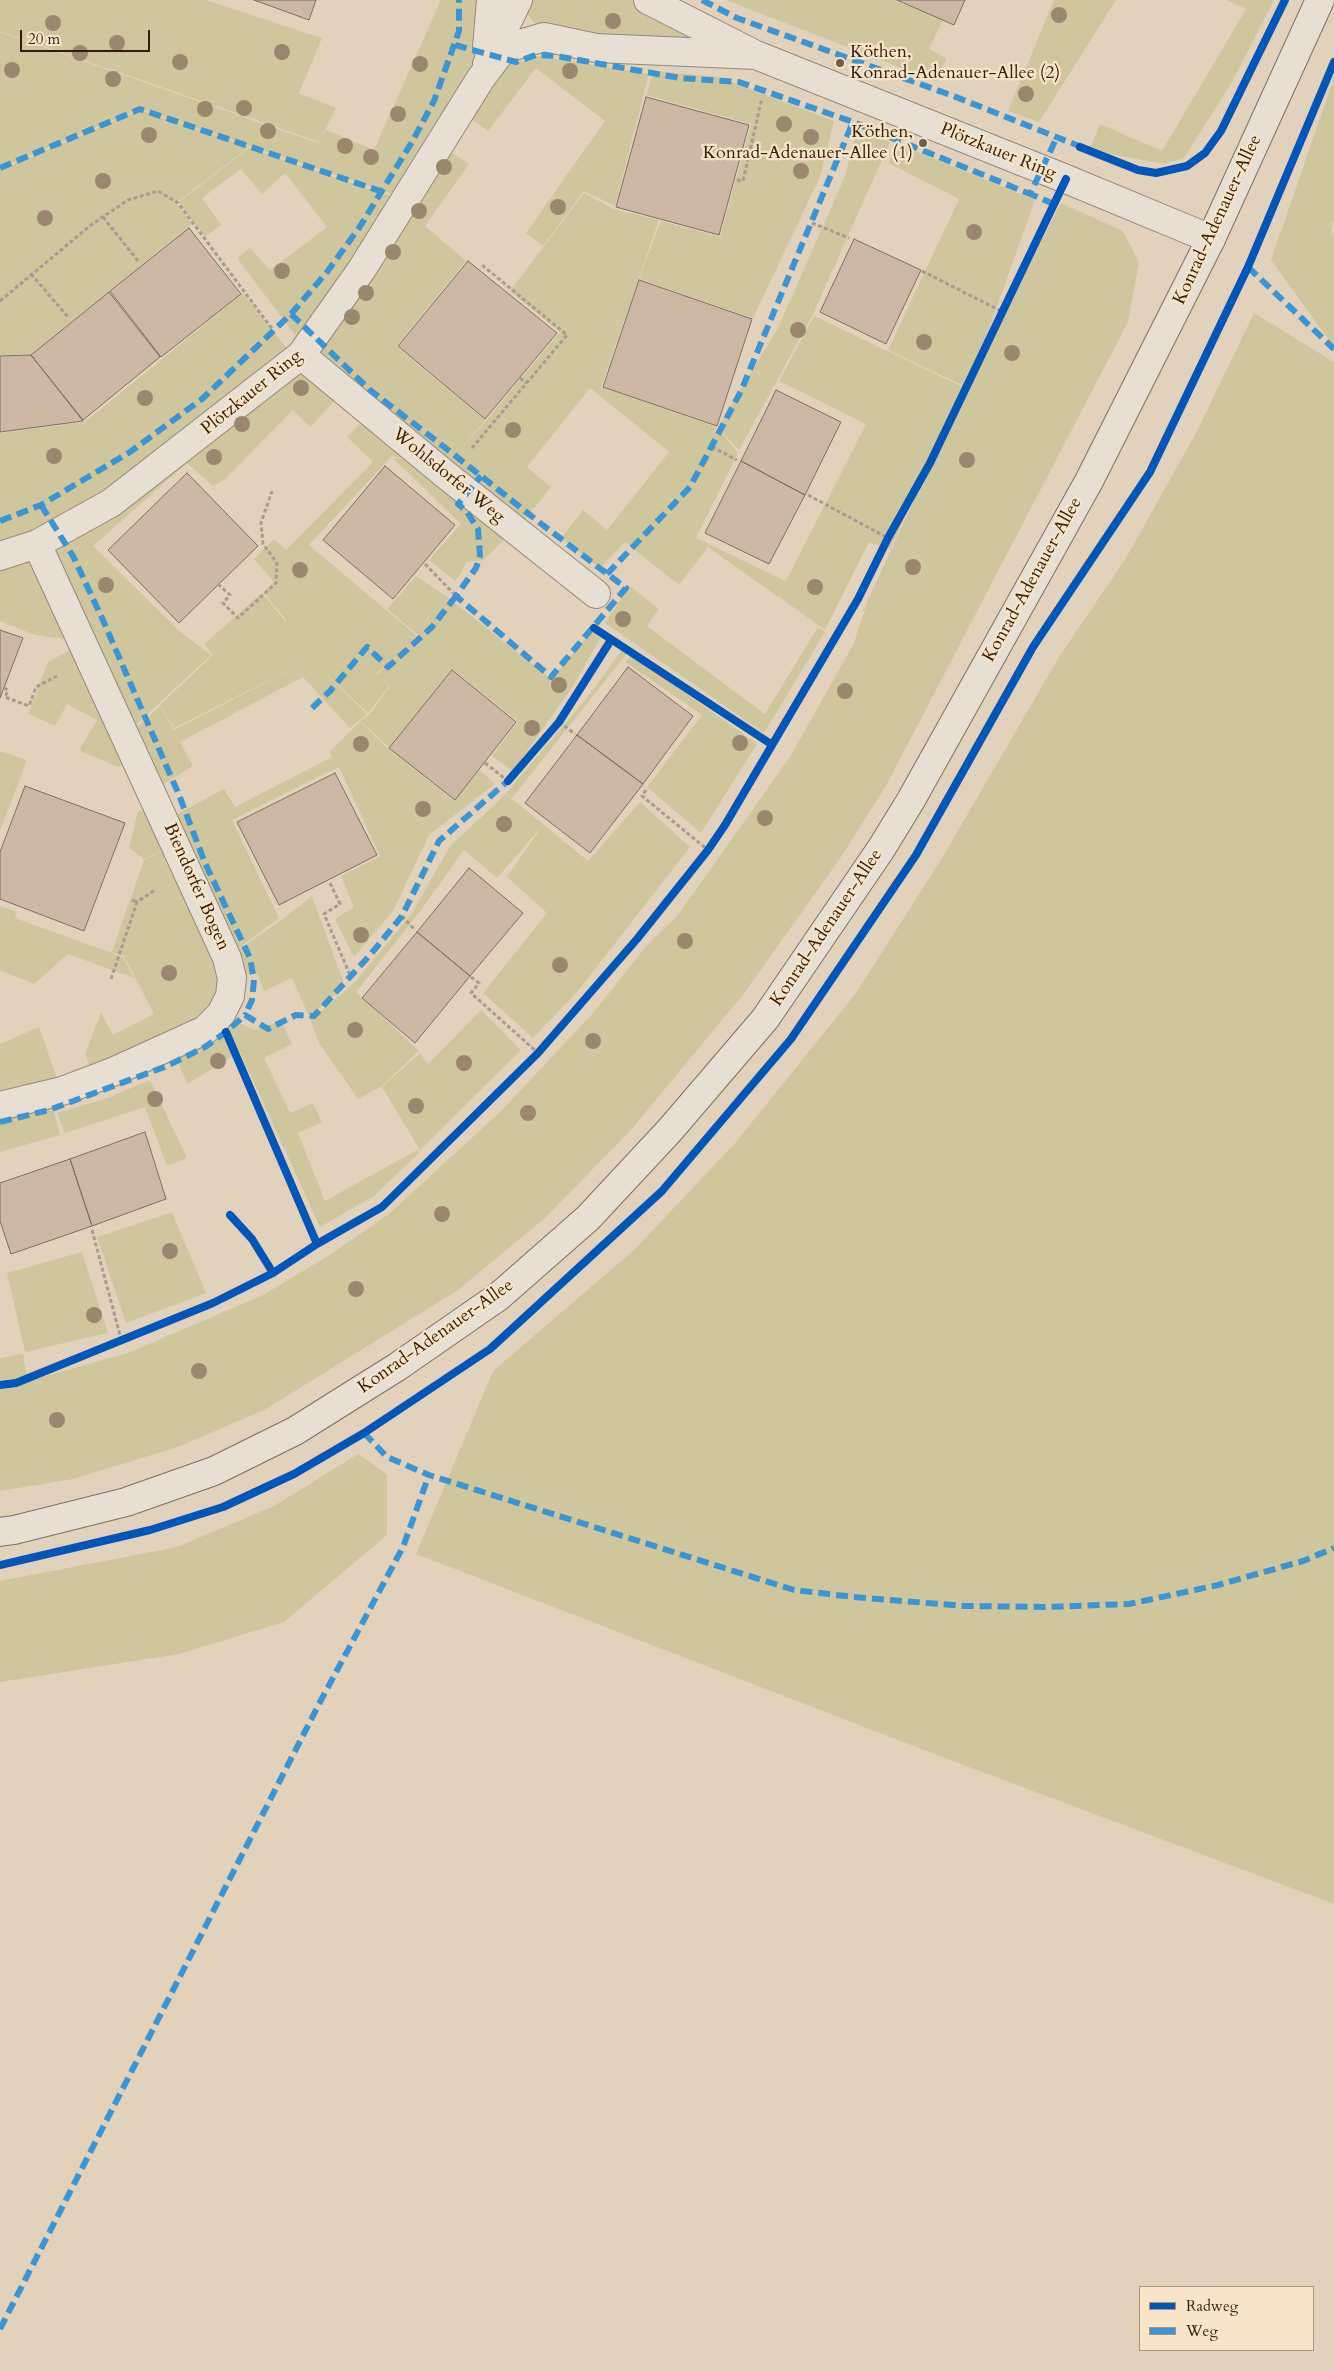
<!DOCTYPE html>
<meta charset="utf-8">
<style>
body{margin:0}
#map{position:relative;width:1334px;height:2371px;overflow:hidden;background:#e2d2bc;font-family:Cardo,serif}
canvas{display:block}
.legend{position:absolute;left:1139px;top:2286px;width:175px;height:65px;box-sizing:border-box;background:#f7e4c9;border:1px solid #a9947d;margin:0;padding:6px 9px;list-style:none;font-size:15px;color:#341c0a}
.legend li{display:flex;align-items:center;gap:10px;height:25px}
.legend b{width:25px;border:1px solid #a9947d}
.scale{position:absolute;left:20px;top:30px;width:130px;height:22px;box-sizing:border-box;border:2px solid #341c0a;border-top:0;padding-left:6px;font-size:15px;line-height:18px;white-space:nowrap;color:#341c0a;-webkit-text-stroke:4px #f7e4c9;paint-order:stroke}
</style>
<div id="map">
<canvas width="1334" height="2371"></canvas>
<ul class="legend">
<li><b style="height:6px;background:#0057b8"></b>Radweg</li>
<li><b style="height:6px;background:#3d94d2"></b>Weg</li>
</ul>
<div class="scale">20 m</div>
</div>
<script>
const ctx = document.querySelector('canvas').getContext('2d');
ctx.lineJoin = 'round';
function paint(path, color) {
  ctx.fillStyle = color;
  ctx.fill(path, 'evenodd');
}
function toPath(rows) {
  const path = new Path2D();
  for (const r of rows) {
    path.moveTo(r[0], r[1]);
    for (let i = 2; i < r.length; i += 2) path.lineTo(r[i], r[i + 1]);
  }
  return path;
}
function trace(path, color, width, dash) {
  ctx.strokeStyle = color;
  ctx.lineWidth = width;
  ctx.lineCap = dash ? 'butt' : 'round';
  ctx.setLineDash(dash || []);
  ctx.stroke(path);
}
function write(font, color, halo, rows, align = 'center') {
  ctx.font = font + ' Cardo,serif';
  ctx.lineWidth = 4.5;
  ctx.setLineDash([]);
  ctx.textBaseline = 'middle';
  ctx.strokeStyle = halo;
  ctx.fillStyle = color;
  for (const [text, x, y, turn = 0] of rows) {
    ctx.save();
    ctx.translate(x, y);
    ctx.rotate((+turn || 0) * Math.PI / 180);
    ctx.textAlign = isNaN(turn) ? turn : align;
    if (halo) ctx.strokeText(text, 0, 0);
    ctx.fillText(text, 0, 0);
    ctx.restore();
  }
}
paint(toPath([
 [0,0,206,0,322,38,299,93,336,108,321,139,326,130,374,150,441,0,490,0,488,37,405,198,306,165,319,142,0,31],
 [523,0,640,0,744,51,557,36,537,25,519,6],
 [726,0,894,0,943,20,929,49,946,58,937,82],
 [1054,0,1116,0,1039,122,1008,111],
 [1226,0,1274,0,1232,82,1184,158,1164,164,1109,154,1091,146,1100,124,1162,151,1246,9],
 [0,32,318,143,306,165,140,109,0,168],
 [537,56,649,74,615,206,584,191,543,246,526,233,605,121,536,68,488,131,462,113,498,58,517,63],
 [654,71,718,77,834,121,820,177,753,318,639,279,661,221,720,237,751,124,646,95],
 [1334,78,1334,221,1331,230,1334,237,1334,347,1271,260],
 [140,110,249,147,176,203,192,224,31,354,0,355,0,170],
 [857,129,890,142,812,316,739,450,718,428,738,453,696,538,786,581,866,424,779,381,814,316,965,388,890,549,869,542,825,630,779,597,781,592,778,597,708,547,679,585,625,542,600,568,561,538,583,510,607,530,669,452,694,472,590,388,527,467,551,487,516,531,444,473,455,458,443,472,302,355,441,146,469,164,425,226,466,261,396,346,485,420,458,454,560,332,510,291,584,193,614,209,659,220,601,387,716,427,713,435,778,328,845,176],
 [896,143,1035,200,977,362,966,387,888,350,959,199,889,163],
 [249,148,404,201,305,348,237,258,250,248,270,270,327,227,285,173,262,194,241,169,202,198,221,225,205,237,179,202],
 [1061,203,1123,231,1139,262,1128,322,887,784,841,857,742,996,630,1131,545,1218,458,1290,266,1409,178,1447,73,1479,0,1491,0,1386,17,1384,128,1353,263,1295,328,1256,389,1214,501,1111,594,1012,647,945,677,916,790,757,854,643,867,602,931,463,1004,312],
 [243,293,295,359,111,503,0,555,0,433,85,422],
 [1254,313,1334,362,1334,1904,929,1752,416,1554,493,1371,635,1249,736,1142,856,993,942,858,1059,657,1126,558,1196,433],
 [296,360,343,392,310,427,293,410,225,479,213,486,187,463,93,546,177,629,211,655,127,733,40,544],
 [370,413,513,530,484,560,466,562,462,572,455,581,429,560,461,524,393,458,420,461,392,456,309,545,417,636,376,674,389,686,368,713,316,664,367,714,350,728,303,677,180,742,193,766,153,791,128,736,160,706,174,730,311,659,174,728,160,705,213,655,204,644,262,593,285,621,291,616,286,620,263,592,274,582,254,559,274,539,286,550,373,462,347,437],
 [37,546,83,642,35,635,0,621,0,558],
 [416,576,446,596,551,679,594,629,601,637,573,686,513,771,492,756,518,722,452,669,389,747,360,721,369,715,390,686,377,675,418,635,387,609],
 [630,586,659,609,647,626,765,714,818,627,825,632,764,733,605,623],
 [83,643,136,760,118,767,79,750,97,720,67,704,55,726,28,714,48,662],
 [623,648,628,652,512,798,506,793,587,698],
 [631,655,757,744,701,833,647,787,702,715,625,662],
 [360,722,388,748,454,801,480,770,495,784,429,835,393,911,354,957,335,919,354,907,341,876,380,856,339,767,232,820,279,918,228,956,166,820,224,789,235,807,332,757,329,752],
 [0,751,27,760,0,831],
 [506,794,588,861,640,802,690,847,578,991,533,1038,483,993,547,913,507,877,542,826,497,878,464,850,421,910,356,992,419,1051,382,1086,358,1099,319,1043,309,1016,315,1017,355,982,412,913,450,846],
 [138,811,161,812,175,844,144,859,129,848],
 [175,845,227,958,219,1013,95,1078,85,1054,101,1013,113,1035,154,1014,124,956,112,952,144,860],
 [312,896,345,986,313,1014,308,1014,292,978,264,991,257,973,244,975,228,957,280,921],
 [0,906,17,912,15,918,123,957,134,978,68,954,34,984,0,970],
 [481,1010,521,1050,420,1150,382,1087,420,1053,428,1064],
 [221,1014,254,1030,281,1021,292,1044,264,1058,290,1113,313,1103,322,1122,298,1133,325,1201,417,1150,419,1153,374,1196,320,1227,240,1052,187,1084,172,1047],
 [39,1027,61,1090,0,1106,0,1044],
 [150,1080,187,1158,167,1166,145,1107,65,1133,57,1113,105,1099],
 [50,1095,60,1135,0,1152,0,1107],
 [172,1212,206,1293,126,1323,97,1237],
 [82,1252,108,1333,25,1352,7,1273],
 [23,1354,27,1378,0,1384,0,1358],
 [358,1454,387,1474,387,1535,284,1622,179,1654,0,1682,0,1581,177,1547,274,1506]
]), '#d0c69d');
const building = toPath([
 [254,0,316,0,309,20,254,0],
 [897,0,965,0,954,25,897,0],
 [646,97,749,125,719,235,616,207,646,97],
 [189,228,241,294,161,357,110,291,189,228],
 [854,239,921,270,886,344,820,312,854,239],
 [468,261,557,333,485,419,398,346,468,261],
 [639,280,752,319,717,426,603,387,639,280],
 [109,292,160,357,83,420,31,355,109,292],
 [31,355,83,421,0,432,0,356,31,355],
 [776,390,841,422,805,495,741,461,776,390],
 [741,461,805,495,769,564,705,533,741,461],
 [385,466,455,525,393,599,323,540,385,466],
 [187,473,258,546,179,623,108,550,187,473],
 [0,630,23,638,0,698,0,630],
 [628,667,693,716,643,784,577,735,628,667],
 [452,670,516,722,455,800,389,748,452,670],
 [577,735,643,784,590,853,525,803,577,735],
 [335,773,377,855,279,905,237,822,335,773],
 [25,786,125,823,84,931,0,899,0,852,25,786],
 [469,868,523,913,470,976,417,932,469,868],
 [417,932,470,976,415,1043,362,998,417,932],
 [145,1132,166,1199,92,1226,70,1159,145,1132],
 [70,1159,92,1226,11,1254,0,1221,0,1183,70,1159]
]);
paint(building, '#cdb8a6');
trace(building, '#7b6f62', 1);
const street = toPath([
 [648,0,756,55,1066,179,1211,239],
 [487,47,491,0],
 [487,64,518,0],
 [301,355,446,475,596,594],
 [0,556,37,544,111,503,301,355,362,269,481,78,503,49,544,37,596,48,756,55],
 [0,1106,62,1091,115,1071,205,1030,221,1014,230,996,232,978,227,958,37,544]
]);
const secondary = toPath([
 [0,1532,14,1530,126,1502,214,1471,295,1431,397,1367,498,1297,588,1218,670,1130,765,1019,881,849,911,800,1089,481,1211,239,1320,0]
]);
trace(street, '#948879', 30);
trace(secondary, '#7b6f62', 30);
trace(toPath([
 [737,180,743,181,762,98],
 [103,217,138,261],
 [812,223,849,238],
 [922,271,1003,312],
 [31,274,68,317],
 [0,301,91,225,128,200,158,191,178,203,273,330],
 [520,378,526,383],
 [712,447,737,460],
 [472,448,567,335,482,265],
 [808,495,888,538],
 [425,564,456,596],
 [218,584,230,595,223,603,238,618,276,583,277,563,263,544,261,523,272,491],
 [4,688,8,690,5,697,29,706,36,687,57,676],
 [559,722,575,734],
 [485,763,508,781],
 [646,790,642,796,708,850],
 [330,883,340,904,324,914,350,975],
 [132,900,137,902],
 [402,916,415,930],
 [471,977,479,983,471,993,538,1053],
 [111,979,137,902,155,890],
 [92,1230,121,1339]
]), '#a69c92', 3, [4, 2.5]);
trace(street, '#e7dfd4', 28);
trace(secondary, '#e7dfd4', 28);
trace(toPath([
 [702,0,737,18,956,97,1084,148],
 [455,45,516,62,536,55,556,56,680,78,739,82,853,122,1030,194],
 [0,168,140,109,380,191],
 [1054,204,1030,194,1057,137],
 [1248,267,1334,349],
 [291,314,370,390,452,453,481,476,544,526,626,588,551,677,456,596,476,568,480,556,478,529,467,512,458,504,481,476],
 [41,505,73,556,102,618,179,795,205,863,250,958,254,980,252,1000,245,1015],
 [0,521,41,505,130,452,202,399,291,314,327,272,359,228,412,142,434,101,459,31,459,0],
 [607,574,690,487,741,391,853,122],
 [312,708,330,691,367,647,388,667,432,627,456,596],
 [0,1122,49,1110,167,1066,205,1047,226,1032,245,1015,268,1029,296,1015,314,1016,371,954,402,916,439,841,510,779],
 [364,1433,387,1457,429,1475,794,1590,854,1597,964,1606,1047,1607,1129,1604,1218,1585,1303,1561,1334,1548],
 [0,2329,319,1704,403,1547,429,1475]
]), '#3d94d2', 6, [12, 6]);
trace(toPath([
 [1080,147,1138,170,1156,173,1187,166,1205,153,1221,131,1285,0],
 [594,628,771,744],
 [508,781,559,722,611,640],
 [226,1032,317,1244],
 [230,1215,252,1239,273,1273],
 [0,1385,16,1383,213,1303,273,1273,317,1244,382,1207,538,1053,637,939,708,850,725,825,858,599,888,538,930,463,1066,179],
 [0,1565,150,1530,223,1507,294,1474,364,1433,490,1349,662,1191,791,1039,916,855,1033,647,1150,472,1248,267,1334,62]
]), '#0057b8', 8);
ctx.fillStyle = '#9a886e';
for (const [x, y] of [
 [1059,15],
 [613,21],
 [53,23],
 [117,43],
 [282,52],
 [80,53],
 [180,62],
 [420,64],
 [12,70],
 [570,71],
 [113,79],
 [1026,94],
 [244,108],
 [205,109],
 [398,114],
 [784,124],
 [268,131],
 [149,135],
 [811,137],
 [345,146],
 [371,157],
 [444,167],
 [801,171],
 [103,181],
 [558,207],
 [419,211],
 [45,218],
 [974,232],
 [393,252],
 [282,271],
 [366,293],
 [352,317],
 [798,330],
 [924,342],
 [1012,353],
 [301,388],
 [145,398],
 [242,424],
 [513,430],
 [54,456],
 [214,457],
 [967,460],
 [913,567],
 [300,570],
 [106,585],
 [815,587],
 [623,619],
 [559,685],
 [845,691],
 [532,728],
 [740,743],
 [361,744],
 [423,809],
 [765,818],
 [504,824],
 [361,935],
 [685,941],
 [560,965],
 [169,973],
 [355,1030],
 [593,1041],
 [218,1061],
 [464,1063],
 [155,1099],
 [416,1106],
 [528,1113],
 [442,1214],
 [170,1251],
 [356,1289],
 [94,1315],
 [199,1371],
 [57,1420]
]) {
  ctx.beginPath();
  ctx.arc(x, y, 8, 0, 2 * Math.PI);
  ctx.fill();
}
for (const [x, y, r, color] of [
 [840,63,5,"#715c48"],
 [923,143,5,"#715c48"]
]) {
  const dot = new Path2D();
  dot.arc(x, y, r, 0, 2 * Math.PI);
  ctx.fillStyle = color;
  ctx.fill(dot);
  trace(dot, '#f7e4c9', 2);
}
write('18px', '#341c0a', '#f7e4c9', [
 ["Köthen,",850,53],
 ["Konrad-Adenauer-Allee (2)",850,74],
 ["Köthen,",913,133,"right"],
 ["Konrad-Adenauer-Allee (1)",913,154,"right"]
], 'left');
write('18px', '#341c0a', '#f7e4c9', [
 ["Plötzkauer Ring",998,152,22],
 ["Konrad-Adenauer-Allee",1218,220,-65],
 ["Plötzkauer Ring",252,393,-39],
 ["Wohlsdorfer Weg",448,476,39],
 ["Konrad-Adenauer-Allee",1033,580,-61],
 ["Biendorfer Bogen",196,887,66],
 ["Konrad-Adenauer-Allee",827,928,-56],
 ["Konrad-Adenauer-Allee",436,1337,-35]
]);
</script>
